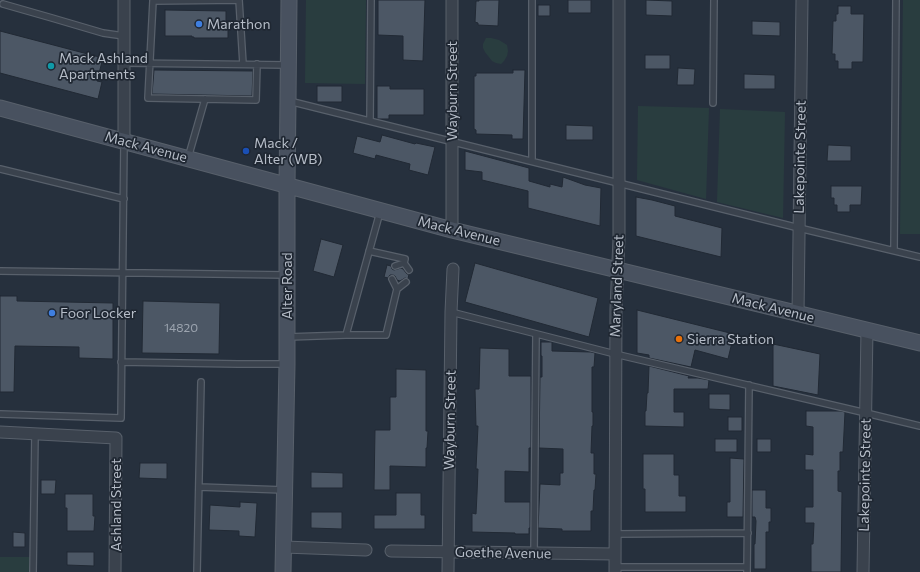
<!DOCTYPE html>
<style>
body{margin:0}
canvas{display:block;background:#26303d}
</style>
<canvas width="920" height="572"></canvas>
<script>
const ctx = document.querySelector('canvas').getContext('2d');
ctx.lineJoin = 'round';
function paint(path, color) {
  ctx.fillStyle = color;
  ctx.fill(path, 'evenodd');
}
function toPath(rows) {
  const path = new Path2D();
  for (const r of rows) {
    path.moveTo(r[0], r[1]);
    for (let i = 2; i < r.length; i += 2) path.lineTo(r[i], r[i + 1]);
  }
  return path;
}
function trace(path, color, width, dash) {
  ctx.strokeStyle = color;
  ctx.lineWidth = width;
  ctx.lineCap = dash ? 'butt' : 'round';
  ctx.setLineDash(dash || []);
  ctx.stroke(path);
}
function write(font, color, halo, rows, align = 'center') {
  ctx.font = font + ' Commissioner,sans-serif';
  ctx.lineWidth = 3.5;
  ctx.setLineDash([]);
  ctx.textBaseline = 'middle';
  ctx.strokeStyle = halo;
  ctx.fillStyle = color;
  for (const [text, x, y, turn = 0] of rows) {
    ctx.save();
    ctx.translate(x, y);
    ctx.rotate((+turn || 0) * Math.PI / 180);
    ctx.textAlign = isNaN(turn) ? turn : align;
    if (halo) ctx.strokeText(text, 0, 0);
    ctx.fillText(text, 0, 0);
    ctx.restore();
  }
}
paint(toPath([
 [306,0,366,0,365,84,305,83],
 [903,0,920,0,920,234,900,234],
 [486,38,491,38,499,40,507,45,508,51,507,56,504,61,501,64,496,63,492,61,485,52,483,48,483,44],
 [638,106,709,108,706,199,637,180],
 [720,109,785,112,783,218,717,202],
 [0,557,30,557,30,572,0,572]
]), '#293d3f');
const building = toPath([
 [378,0,425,0,423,61,403,60,403,36,378,35,378,0],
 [479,0,499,0,498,26,478,25,478,23,475,22,476,1,479,1,479,0],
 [568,0,591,0,591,13,568,13,568,0],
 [646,0,672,1,672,16,646,15,646,0],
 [538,5,550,5,550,16,538,16,538,5],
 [838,6,851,6,851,14,864,14,863,62,852,62,852,69,838,69,838,61,835,61,835,54,832,54,833,21,836,21,836,14,838,14,838,6],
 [165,10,226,11,226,21,228,21,228,38,194,38,194,37,192,37,192,36,165,36,165,10],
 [752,21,780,22,780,36,752,35,752,21],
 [0,31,103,58,97,81,102,82,98,99,0,73,0,31],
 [645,55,670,55,670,69,645,69,645,55],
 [678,68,695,69,694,85,677,85,678,68],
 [154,70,253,71,252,96,152,94,154,70],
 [513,70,525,70,523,139,512,139,512,135,476,134,476,130,474,129,474,76,476,76,476,73,513,73,513,70],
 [744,74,775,75,775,89,744,89,744,74],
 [317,86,342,86,342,102,317,102,317,86],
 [377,86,390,86,390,89,424,89,424,115,389,115,389,119,377,119,377,86],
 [566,125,593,126,593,140,566,140,566,125],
 [382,135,415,144,416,143,435,147,428,175,409,170,410,164,376,155,375,159,353,153,357,136,380,142,382,135],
 [828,145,851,146,851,161,827,161,828,145],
 [465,151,529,168,529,181,550,187,550,184,562,187,563,177,585,185,601,188,600,226,528,208,528,191,482,180,482,172,465,170,465,151],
 [831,186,862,186,861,205,850,205,850,212,837,212,837,205,834,205,834,198,831,198,831,186],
 [636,197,652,200,675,206,675,216,722,228,721,257,636,236,636,197],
 [321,239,343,245,334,277,313,271,321,239],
 [475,263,598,298,589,337,465,302,475,263],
 [387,265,391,266,392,269,394,270,401,268,403,269,407,274,409,274,408,279,405,278,400,281,397,280,395,276,393,275,390,275,388,278,384,277,387,265],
 [0,296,17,296,17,301,113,303,113,359,79,358,79,347,15,346,14,392,0,392,0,296],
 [143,301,220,303,219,354,142,353,143,301],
 [637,310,734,334,728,359,695,350,691,367,649,358,649,355,637,353,637,310],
 [541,342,552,342,552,351,591,352,595,353,594,367,592,367,592,412,593,412,593,426,592,426,591,453,594,453,594,474,596,474,595,490,594,490,593,511,591,511,591,531,562,531,562,529,538,528,540,484,560,485,560,473,563,473,563,449,539,448,540,377,542,377,542,356,541,356,541,342],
 [773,344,820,354,818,395,773,386,773,344],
 [480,348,509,349,509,376,531,376,531,448,529,448,529,472,505,471,505,502,530,502,530,528,529,528,529,534,515,534,515,533,472,532,472,513,476,514,477,494,478,469,476,469,478,426,476,426,475,389,479,389,480,348],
 [649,366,689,376,688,378,698,378,709,380,708,389,674,389,674,412,684,412,684,427,645,426,645,411,646,411,647,393,648,393,649,366],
 [396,369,426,370,426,431,428,431,427,448,426,448,426,467,390,466,390,490,374,490,375,430,390,430,390,397,396,397,396,369],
 [709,394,730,394,730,410,709,409,709,394],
 [806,411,840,411,845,412,843,452,840,452,840,471,838,471,838,491,842,492,841,572,811,572,811,544,813,544,814,523,805,523,805,507,813,507,813,470,805,470,805,454,813,455,813,427,806,426,806,411],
 [728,417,742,417,742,431,728,431,728,417],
 [715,439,737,439,737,452,715,452,715,439],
 [757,439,771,439,771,452,757,452,757,439],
 [643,454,674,454,674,475,679,475,679,496,686,496,686,512,645,512,645,489,643,489,643,454],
 [730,458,744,459,743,517,727,517,727,502,730,502,730,458],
 [140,463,167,463,167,479,139,478,140,463],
 [311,472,343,473,343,488,311,488,311,472],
 [41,480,56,480,55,494,41,494,41,480],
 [752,490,766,490,766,508,771,508,771,522,769,522,769,532,766,532,766,569,754,569,754,544,755,544,756,521,755,517,752,517,752,490],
 [396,493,421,493,421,515,425,515,425,529,374,529,374,515,396,515,396,493],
 [65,494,93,494,93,516,95,516,94,531,67,531,67,508,65,508,65,494],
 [240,502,257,503,255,537,239,536,239,531,209,530,210,505,240,507,240,502],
 [311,512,342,512,342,529,311,528,311,512],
 [13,532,25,533,25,547,13,547,13,532],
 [67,552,94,552,94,566,67,565,67,552]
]);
paint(building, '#4c5765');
trace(building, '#212934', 1);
const lane = toPath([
 [3,4,52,18,103,33,124,36],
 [124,63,288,65],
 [243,64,239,0,153,1,148,98,256,100,257,64],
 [289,101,799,228,920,257],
 [713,103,714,0],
 [370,121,371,0],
 [188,158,205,99],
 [532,161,532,0],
 [0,169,124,199],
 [894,250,896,0],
 [369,251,405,259,404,263,409,270],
 [395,266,404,263],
 [0,271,286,275],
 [397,289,406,282],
 [451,312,615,354,866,413,920,426],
 [346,335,386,335,397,289,392,279],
 [288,337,346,335,380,212],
 [121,362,238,364,287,364],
 [0,414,121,418,124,143],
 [199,487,284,490],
 [615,534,748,533],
 [534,553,536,334],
 [615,567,747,567],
 [33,572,35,434],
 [197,572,201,382],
 [747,572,749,385]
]);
const street = toPath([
 [452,0,452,230],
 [124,141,124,0],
 [798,314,802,0],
 [0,432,116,438,115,572],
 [284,547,366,550],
 [391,551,615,554],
 [448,572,451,312,453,269],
 [615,572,616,309,619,238,619,0],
 [863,572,867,330]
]);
const secondary = toPath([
 [0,108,452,230,920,343],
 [283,572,287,364,287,186,288,101,289,0]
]);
trace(lane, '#58606b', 8);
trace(street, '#58606b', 13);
trace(secondary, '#58606b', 17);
trace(lane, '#3a424d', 5.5);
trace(street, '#3a424d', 11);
trace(secondary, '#48515f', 15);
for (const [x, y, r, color] of [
 [199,24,4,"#3f7fe0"],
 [51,66,4,"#0f9aa8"],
 [246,151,4,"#1a4fb4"],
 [52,313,4,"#3f7fe0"],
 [679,339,4,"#e8710a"]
]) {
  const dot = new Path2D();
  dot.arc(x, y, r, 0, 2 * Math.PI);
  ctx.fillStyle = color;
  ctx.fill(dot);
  trace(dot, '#1f2732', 1.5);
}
write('12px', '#9ca4af', null, [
 ["14820",181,328]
]);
write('14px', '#b6bdc8', '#1f2732', [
 ["Marathon",207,24],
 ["Mack Ashland",59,58],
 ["Apartments",59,74],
 ["Mack /",254,143],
 ["Alter (WB)",254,159],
 ["Foor Locker",60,313],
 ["Sierra Station",687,339]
], 'left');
write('14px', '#b6bdc8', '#1f2732', [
 ["Wayburn Street",452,91,-90],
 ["Mack Avenue",146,147,15],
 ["Lakepointe Street",800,157,-89],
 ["Mack Avenue",459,231,14],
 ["Alter Road",287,286,-90],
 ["Maryland Street",617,286,-88],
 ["Mack Avenue",773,308,14],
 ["Wayburn Street",450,420,-89],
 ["Lakepointe Street",865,475,-89],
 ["Ashland Street",116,505,-90],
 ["Goethe Avenue",503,553,1]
]);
</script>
